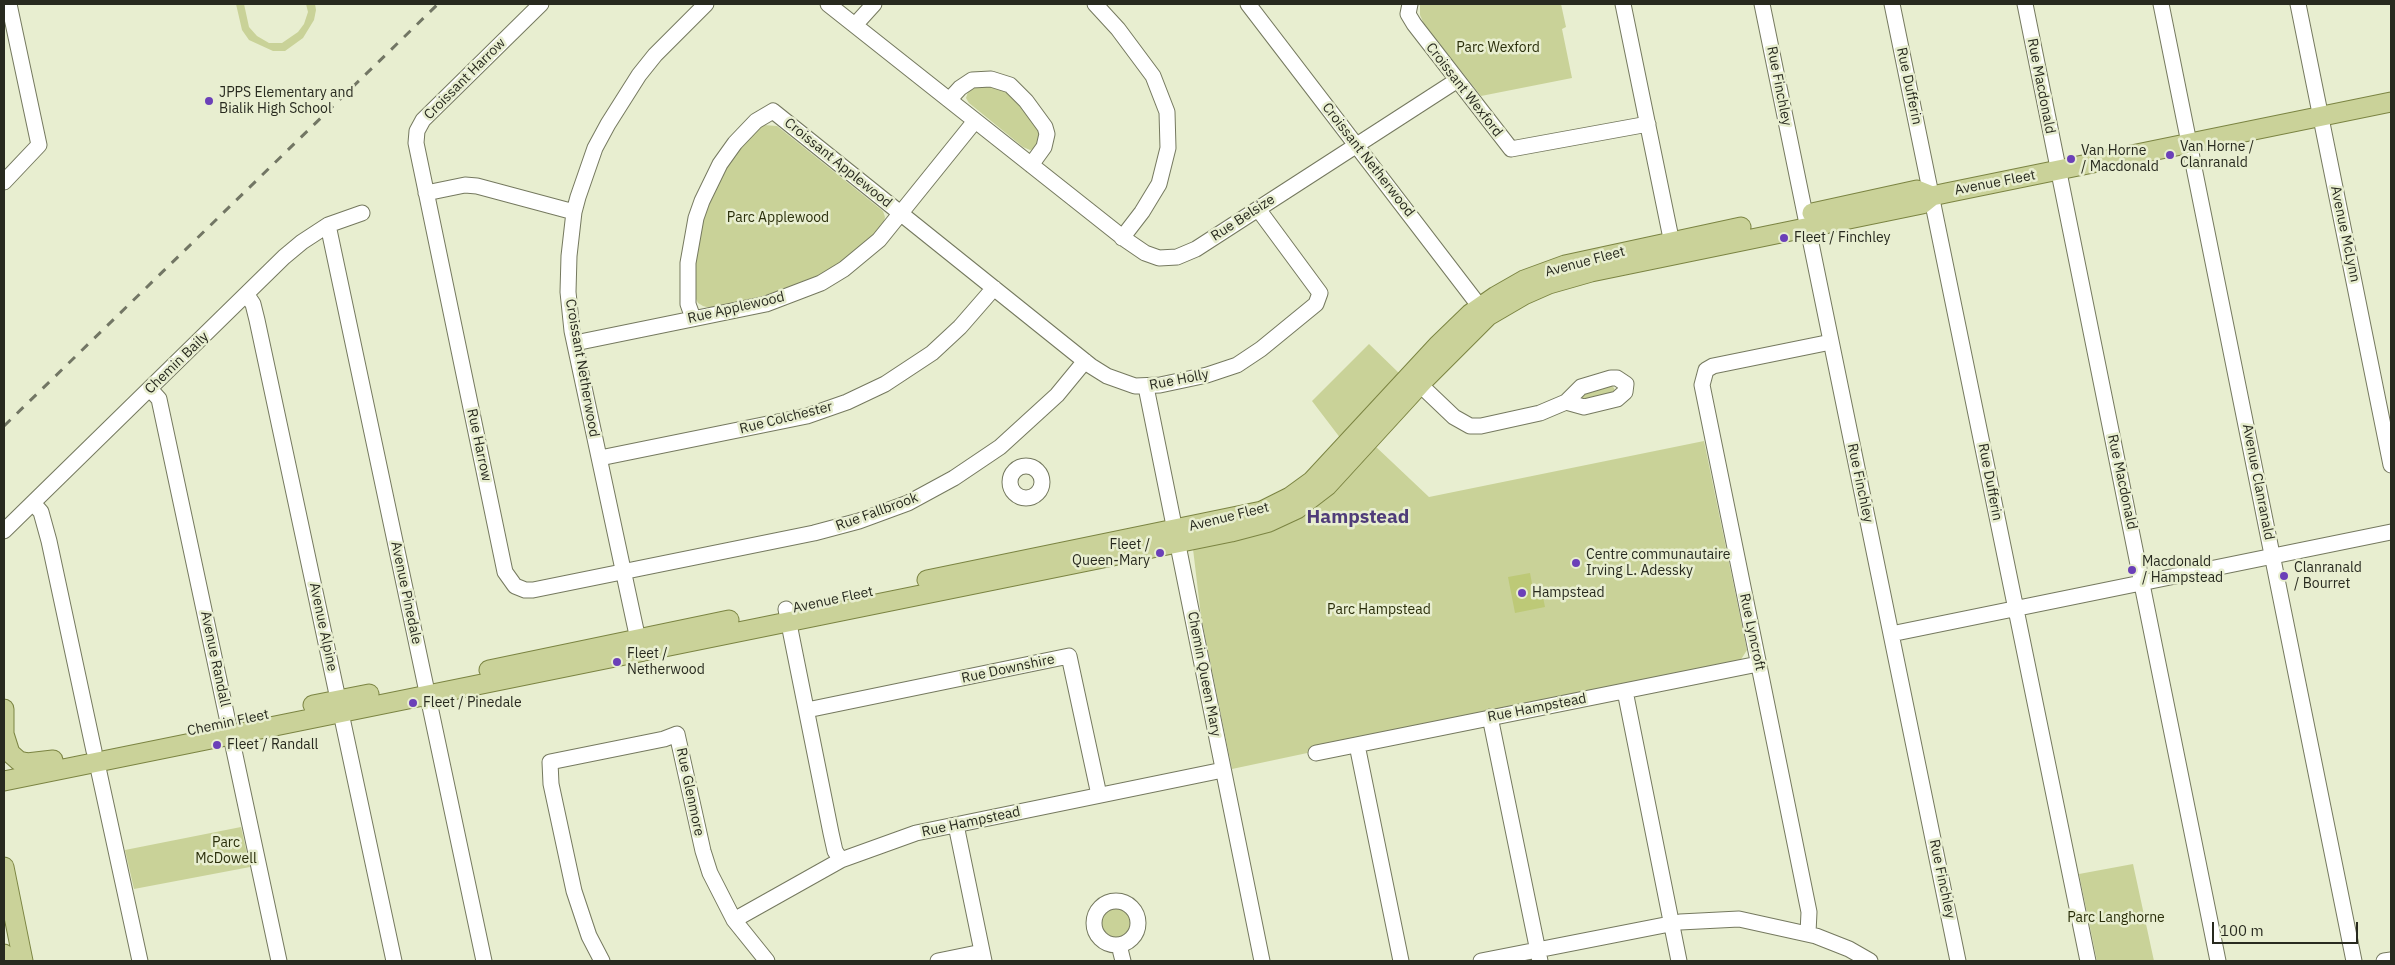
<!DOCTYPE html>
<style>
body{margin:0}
#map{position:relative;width:2395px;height:965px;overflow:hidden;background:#e8eed0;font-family:"IBM Plex Sans",sans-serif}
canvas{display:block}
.frame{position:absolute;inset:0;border:5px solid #282a1f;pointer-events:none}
.scale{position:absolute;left:2212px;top:922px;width:146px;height:22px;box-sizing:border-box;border:2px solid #282a1f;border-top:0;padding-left:6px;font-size:15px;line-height:18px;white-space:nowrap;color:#282a1f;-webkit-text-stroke:4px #e8eed0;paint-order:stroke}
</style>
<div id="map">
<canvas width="2395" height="965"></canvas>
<div class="frame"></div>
<div class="scale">100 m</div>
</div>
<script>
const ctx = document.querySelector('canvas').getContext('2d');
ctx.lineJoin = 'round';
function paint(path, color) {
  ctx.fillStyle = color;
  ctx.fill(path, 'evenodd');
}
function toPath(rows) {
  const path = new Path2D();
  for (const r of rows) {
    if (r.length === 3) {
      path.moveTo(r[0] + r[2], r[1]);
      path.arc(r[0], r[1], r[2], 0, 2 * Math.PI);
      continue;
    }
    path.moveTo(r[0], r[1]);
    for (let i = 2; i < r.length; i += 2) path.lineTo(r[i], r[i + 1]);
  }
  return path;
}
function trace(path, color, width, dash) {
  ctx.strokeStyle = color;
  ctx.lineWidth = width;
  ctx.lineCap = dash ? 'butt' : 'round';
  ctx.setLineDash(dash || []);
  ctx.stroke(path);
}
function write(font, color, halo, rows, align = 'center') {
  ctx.font = font + ' "IBM Plex Sans",sans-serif';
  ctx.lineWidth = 5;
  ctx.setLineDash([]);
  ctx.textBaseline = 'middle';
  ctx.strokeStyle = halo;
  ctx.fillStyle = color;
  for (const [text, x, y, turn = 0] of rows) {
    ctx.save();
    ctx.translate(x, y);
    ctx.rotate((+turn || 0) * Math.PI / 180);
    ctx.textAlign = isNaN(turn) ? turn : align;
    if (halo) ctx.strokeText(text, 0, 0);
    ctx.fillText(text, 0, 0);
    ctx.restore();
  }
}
paint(toPath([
 [236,4,244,4,249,27,257,36,269,43,282,43,298,32,304,24,308,12,306,4,315,4,316,10,314,20,303,38,285,51,273,51,249,40,242,30],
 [1420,4,1561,4,1566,27,1562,29,1572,78,1481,96,1424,24,1420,15],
 [988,84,1011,93,1039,129,1042,138,1035,149,1030,150,1023,147,969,103,966,98,969,89,974,86],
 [763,125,777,126,883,211,885,217,883,226,863,246,822,275,765,297,710,308,703,306,698,303,694,295,695,255,704,216,714,188,729,163,745,141],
 [1369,344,1400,374,1341,439,1312,401],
 [1610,384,1614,388,1615,392,1583,400,1582,397,1582,394],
 [1704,441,1747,650,1740,661,1232,769,1201,616,1193,549,1374,445,1429,497],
 [241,827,250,867,134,889,125,850],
 [2133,864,2154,961,2097,961,2079,874],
 [1115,922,17]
]), '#c9d298');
paint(toPath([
 [1530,573,1534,594,1542,592,1545,607,1515,613,1508,577]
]), '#bdc977');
const minor = toPath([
 [541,4,423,120,417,131,416,143,505,572,515,586,525,590,533,590,814,533,859,521,908,503,954,478,1000,447,1057,395,1085,361],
 [828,4,1126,240,1145,253,1159,258,1177,257,1196,249,1456,81],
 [1095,4,1118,29,1153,76,1167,112,1168,148,1159,184,1142,212,1122,238],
 [1248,4,1487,316],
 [1410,4,1408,14,1414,24,1511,149,1648,124],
 [1623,4,1674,253],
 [1762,4,1958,961],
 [1892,4,2088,961],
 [2025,4,2218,961],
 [2161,4,2354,961],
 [2298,4,2391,465],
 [855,25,874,4],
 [949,100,960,88,972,80,991,79,1010,85,1026,101,1045,127,1047,134,1044,147,1031,165],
 [4,182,39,145,9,4],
 [426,193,465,185,477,186,574,212],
 [328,225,484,961],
 [247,295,253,304,257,320,394,961],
 [693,318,688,304,688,263,696,218,702,201,720,164,735,143,756,121,773,111,1091,366,1107,376,1135,386,1160,385,1207,375,1237,365,1261,349,1316,304,1320,293,1258,209],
 [575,343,766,304,821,283,844,269,879,240,975,121],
 [1412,377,1454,417,1470,426,1481,426,1540,413,1566,402,1581,387,1611,378,1617,378,1626,384,1625,392,1617,399,1584,407,1566,402],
 [1146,387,1262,961],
 [150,389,159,399,279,961],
 [600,458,807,416,847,402,885,384,932,353,960,327,994,288],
 [1026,482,16],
 [33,503,41,512,49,541,94,751],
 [4,531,284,257,302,242,328,225,362,213],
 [786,609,831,833,835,851,841,860],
 [1891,634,2391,532],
 [640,649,572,331,568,292,569,256,574,212,578,197,595,148,608,124,639,75,655,55,706,4],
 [1625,691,1679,961],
 [807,710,1069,656,1099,795],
 [1490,717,1540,961],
 [1357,745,1401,961],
 [1316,753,1758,664],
 [97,763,140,961],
 [956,825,984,961],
 [1116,923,22],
 [734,920,841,860,916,833,1223,770],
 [1808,933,1809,912,1702,385,1706,370,1713,366,1831,342],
 [1119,945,1123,961],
 [602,961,589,936,574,891,551,784,550,762,664,739,677,734,703,851,710,873,734,920,767,961],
 [938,961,982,952],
 [1481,961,1680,922,1739,919,1816,936,1849,949,1870,961],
 [2384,961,2391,960]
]);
const major = toPath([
 [1812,213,1917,190,1932,196],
 [927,580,1262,511,1290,497,1312,481,1439,344,1470,314,1496,296,1524,280,1565,265,1741,227],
 [489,670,729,620],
 [313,705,369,694],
 [4,709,4,734,10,753,19,761,27,763,53,760],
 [4,781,1231,532,1269,522,1297,509,1327,486,1425,379,1488,316,1524,295,1549,284,1591,272,1922,204,1932,196,1946,193,2391,102],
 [4,867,23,961],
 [4,954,5,961]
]);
trace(minor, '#75795f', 17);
trace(major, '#7b8442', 21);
trace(minor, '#fff', 15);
trace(major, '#cad299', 19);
trace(toPath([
 [4,426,438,4]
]), '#727664', 3, [9, 9]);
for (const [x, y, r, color] of [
 [209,101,5,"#6b40b8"],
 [2170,155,5,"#6b40b8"],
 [2071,159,5,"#6b40b8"],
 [1784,238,5,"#6b40b8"],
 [1160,553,5,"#6b40b8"],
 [1576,563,5,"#6b40b8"],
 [2132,570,5,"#6b40b8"],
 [2284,576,5,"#6b40b8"],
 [1522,593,5,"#6b40b8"],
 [617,662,5,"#6b40b8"],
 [413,703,5,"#6b40b8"],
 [217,745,5,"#6b40b8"]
]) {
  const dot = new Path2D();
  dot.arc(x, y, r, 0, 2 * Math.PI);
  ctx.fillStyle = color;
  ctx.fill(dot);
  trace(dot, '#e8eed0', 2);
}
write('14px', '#2a2e0a', '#e8eed0', [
 ["Parc Wexford",1498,48],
 ["Parc Applewood",778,218],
 ["Parc Hampstead",1379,610],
 ["Parc",226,843],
 ["McDowell",226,859],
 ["Parc Langhorne",2116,918]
]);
write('14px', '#282a1f', '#e8eed0', [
 ["Croissant Harrow",465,79,-45],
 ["Rue Finchley",1779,86,79],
 ["Rue Dufferin",1909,86,78],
 ["Rue Macdonald",2041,86,79],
 ["Croissant Wexford",1464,90,52],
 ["Croissant Netherwood",1368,160,52],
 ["Croissant Applewood",838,163,39],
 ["Avenue Fleet",1995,183,-11],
 ["Rue Belsize",1243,218,-33],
 ["Avenue McLynn",2345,234,78],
 ["Avenue Fleet",1585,262,-15],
 ["Rue Applewood",736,308,-13],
 ["Chemin Baily",177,363,-44],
 ["Croissant Netherwood",582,368,80],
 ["Rue Holly",1179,380,-11],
 ["Rue Colchester",786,418,-14],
 ["Rue Harrow",479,445,78],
 ["Rue Dufferin",1990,482,79],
 ["Rue Macdonald",2122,482,78],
 ["Avenue Clanranald",2258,482,79],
 ["Rue Finchley",1860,483,78],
 ["Rue Fallbrook",877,512,-20],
 ["Avenue Fleet",1229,517,-14],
 ["Avenue Pinedale",406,593,78],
 ["Avenue Fleet",833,600,-12],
 ["Avenue Alpine",323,627,78],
 ["Rue Lyncroft",1752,632,78],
 ["Avenue Randall",215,659,78],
 ["Rue Downshire",1008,669,-12],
 ["Chemin Queen Mary",1204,674,79],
 ["Rue Hampstead",1537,708,-11],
 ["Chemin Fleet",228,723,-12],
 ["Rue Glenmore",690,792,78],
 ["Rue Hampstead",971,822,-12],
 ["Rue Finchley",1942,879,78]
]);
write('14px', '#282a1f', '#e8eed0', [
 ["JPPS Elementary and",219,93],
 ["Bialik High School",219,109],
 ["Van Horne /",2180,147],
 ["Clanranald",2180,163],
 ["Van Horne",2081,151],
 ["/ Macdonald",2081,167],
 ["Fleet / Finchley",1794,238],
 ["Fleet /",1150,545,"right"],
 ["Queen-Mary",1150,561,"right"],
 ["Centre communautaire",1586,555],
 ["Irving L. Adessky",1586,571],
 ["Macdonald",2142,562],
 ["/ Hampstead",2142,578],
 ["Clanranald",2294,568],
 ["/ Bourret",2294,584],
 ["Hampstead",1532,593],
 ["Fleet /",627,654],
 ["Netherwood",627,670],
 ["Fleet / Pinedale",423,703],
 ["Fleet / Randall",227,745]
], 'left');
write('bold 19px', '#4f3c79', '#e8eed0', [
 ["Hampstead",1358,518]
]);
</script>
